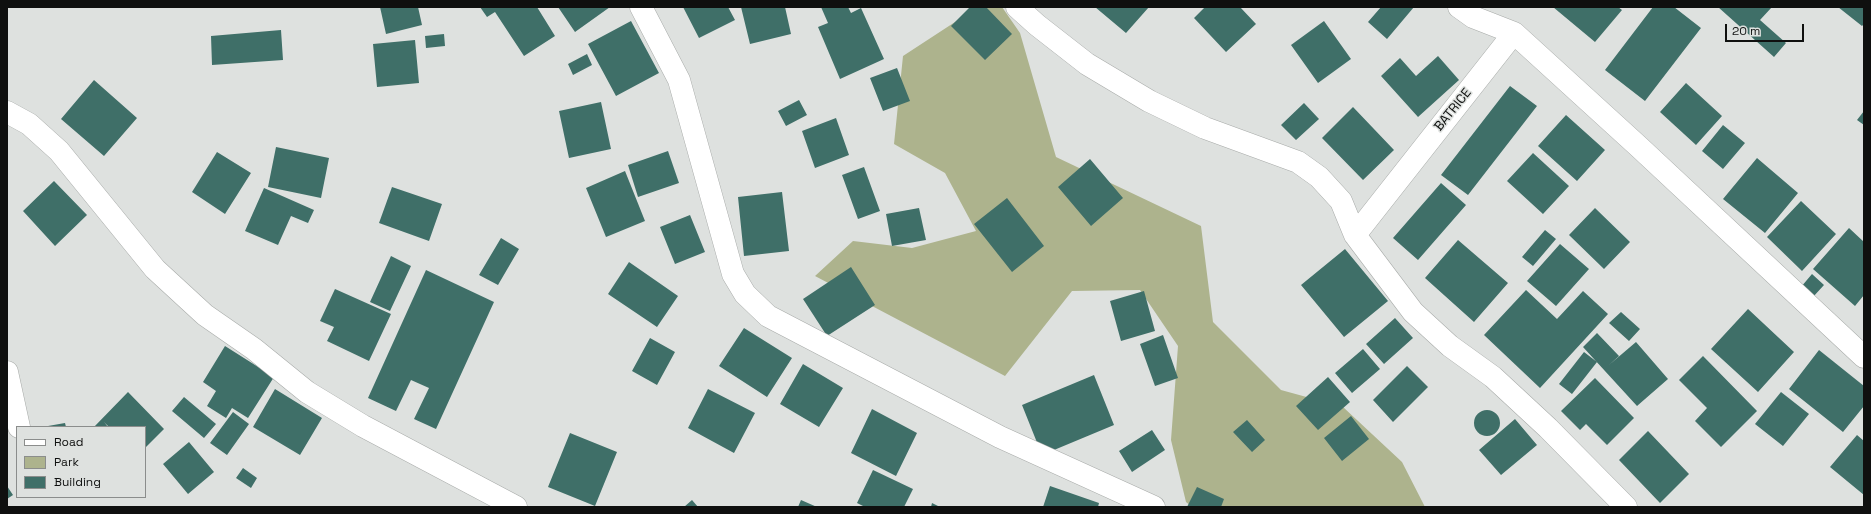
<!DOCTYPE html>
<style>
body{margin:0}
#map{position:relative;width:1871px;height:514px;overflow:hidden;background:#dee1df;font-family:"Space Grotesk",sans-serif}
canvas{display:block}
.frame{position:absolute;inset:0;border:8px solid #0f100f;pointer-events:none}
.legend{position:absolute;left:16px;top:426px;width:130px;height:72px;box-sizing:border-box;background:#dee1df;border:1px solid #8b8d8c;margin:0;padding:5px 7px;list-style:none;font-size:12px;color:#0f100f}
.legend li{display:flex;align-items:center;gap:8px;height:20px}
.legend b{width:20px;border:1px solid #8b8d8c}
.scale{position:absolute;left:1725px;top:24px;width:79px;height:18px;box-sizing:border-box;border:2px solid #0f100f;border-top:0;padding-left:5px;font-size:12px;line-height:14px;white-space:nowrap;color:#0f100f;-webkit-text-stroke:3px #dee1df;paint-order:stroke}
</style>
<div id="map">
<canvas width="1871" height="514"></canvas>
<div class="frame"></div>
<ul class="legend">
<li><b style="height:5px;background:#fff"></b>Road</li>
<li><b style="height:11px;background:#adb38d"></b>Park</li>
<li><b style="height:11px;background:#3f6f68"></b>Building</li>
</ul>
<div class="scale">20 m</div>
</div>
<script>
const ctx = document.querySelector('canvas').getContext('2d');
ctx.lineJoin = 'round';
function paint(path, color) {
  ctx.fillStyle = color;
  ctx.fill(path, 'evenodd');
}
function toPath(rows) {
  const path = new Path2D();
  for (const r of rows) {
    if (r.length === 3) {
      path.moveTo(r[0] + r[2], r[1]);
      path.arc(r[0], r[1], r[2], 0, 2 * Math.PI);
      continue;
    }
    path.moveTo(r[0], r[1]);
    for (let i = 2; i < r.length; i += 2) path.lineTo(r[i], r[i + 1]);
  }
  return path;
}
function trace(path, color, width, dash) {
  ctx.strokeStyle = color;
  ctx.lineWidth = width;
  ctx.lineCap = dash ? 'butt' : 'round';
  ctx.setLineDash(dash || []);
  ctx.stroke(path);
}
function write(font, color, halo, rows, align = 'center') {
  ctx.font = font + ' "Space Grotesk",sans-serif';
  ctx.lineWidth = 3;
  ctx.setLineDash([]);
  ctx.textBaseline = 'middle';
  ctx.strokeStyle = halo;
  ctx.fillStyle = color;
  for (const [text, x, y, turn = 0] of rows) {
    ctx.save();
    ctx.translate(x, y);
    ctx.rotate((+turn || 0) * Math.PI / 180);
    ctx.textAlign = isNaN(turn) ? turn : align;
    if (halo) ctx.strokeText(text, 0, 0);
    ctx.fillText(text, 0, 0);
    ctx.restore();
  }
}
paint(toPath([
 [978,7,1002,7,1020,33,1056,157,1201,226,1213,322,1281,390,1343,407,1402,462,1425,507,1192,507,1186,502,1171,440,1178,346,1140,290,1072,291,1005,376,815,276,853,241,912,248,976,231,945,173,894,144,903,56]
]), '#adb38d');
paint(toPath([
 [380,7,418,7,422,25,386,34],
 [480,7,537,7,555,36,524,56,495,12,487,17],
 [558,7,610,7,575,32],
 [683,7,728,7,735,20,699,38],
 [741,7,785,7,791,34,750,44],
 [821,7,848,7,851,13,861,8,884,59,840,79,818,27,828,23],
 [970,7,986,7,1012,34,985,60,951,26],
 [1095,7,1149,7,1126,33],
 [1205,7,1240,7,1256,24,1226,52,1194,18],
 [1381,7,1414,7,1387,39,1368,22],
 [1553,7,1618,7,1622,10,1595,42],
 [1653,7,1674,7,1701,28,1645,101,1605,70],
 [1718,7,1772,7,1760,20,1786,43,1774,57],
 [1838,7,1864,7,1864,24,1862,26],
 [631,21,659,73,616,96,588,44],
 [1324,21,1351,59,1318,83,1291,45],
 [281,30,283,60,212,65,211,36],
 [444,34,445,46,426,48,425,36],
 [415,40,419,83,377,87,373,44],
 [587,54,592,65,573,75,568,64],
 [1438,56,1459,80,1418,117,1381,76,1400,58,1416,76],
 [897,68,910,101,883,111,870,78],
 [94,80,137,118,104,156,61,119],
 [1686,83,1722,116,1696,145,1660,112],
 [1510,86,1537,106,1468,195,1441,175],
 [799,100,807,115,786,126,778,111],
 [601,102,611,149,569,158,559,111],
 [1304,103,1319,119,1296,140,1281,125],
 [1353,107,1394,150,1363,180,1322,138],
 [1864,111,1864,125,1857,120],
 [1566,115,1605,150,1577,181,1538,146],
 [836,118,849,155,815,168,802,131],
 [1723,125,1745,143,1723,169,1702,151],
 [276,147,329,158,321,198,268,187],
 [668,151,679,183,638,197,628,165],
 [217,152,251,173,225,214,192,192],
 [1533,153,1569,186,1543,214,1507,181],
 [1757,158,1798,193,1765,233,1723,199],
 [1090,159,1123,198,1091,226,1058,187],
 [864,167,880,211,858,219,842,175],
 [625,171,645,221,606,237,586,188],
 [54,181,87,215,55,246,23,211],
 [1441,183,1466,205,1418,260,1393,238],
 [392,187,442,204,429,241,379,223],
 [264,188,314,210,308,223,291,216,278,245,245,231],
 [782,192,789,251,744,256,738,197],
 [1007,198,1044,246,1012,272,974,224],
 [1801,201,1836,234,1802,271,1767,237],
 [919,208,926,240,892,246,886,214],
 [1595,208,1630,242,1604,269,1569,235],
 [690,215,705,252,675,264,660,227],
 [1849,228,1864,242,1864,295,1855,306,1813,269],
 [1545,230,1556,239,1533,266,1522,257],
 [501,238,519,249,498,285,479,275],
 [1458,240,1508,283,1474,322,1425,278],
 [1560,244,1589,269,1556,306,1527,281],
 [1345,249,1388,301,1344,337,1301,285],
 [391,256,411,266,390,311,370,302],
 [629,262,678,296,657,327,608,294],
 [851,267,875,305,827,336,803,299],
 [426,270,494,302,436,429,414,419,429,388,411,380,396,411,368,398],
 [1812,274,1824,285,1813,297,1801,287],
 [335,289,391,314,369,361,327,341,334,327,320,321],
 [1526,290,1557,319,1583,291,1608,314,1540,388,1484,335],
 [1144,291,1155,331,1121,341,1110,301],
 [1748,309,1794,352,1758,392,1711,349],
 [1621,312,1640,329,1629,341,1609,323],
 [1395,318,1413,338,1384,364,1366,344],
 [744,328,792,358,767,397,719,366],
 [1597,333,1619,356,1609,365,1636,342,1668,379,1637,406,1583,347],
 [1163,335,1178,378,1155,386,1140,344],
 [650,338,675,352,657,385,632,371],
 [225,346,274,377,248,418,232,408,226,418,207,406,216,391,203,382],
 [1363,349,1380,369,1352,393,1335,373],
 [1819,350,1864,386,1864,406,1843,432,1789,389],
 [1584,352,1597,362,1572,394,1559,384],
 [1703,356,1757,411,1721,447,1695,421,1707,408,1679,380],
 [803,364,843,388,819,427,780,404],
 [1407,366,1428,387,1393,422,1373,400],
 [1094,375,1114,425,1042,455,1022,405],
 [1328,377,1350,402,1318,430,1296,406],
 [1595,378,1634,418,1607,445,1586,424,1580,430,1561,411],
 [275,389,322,418,300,455,253,427],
 [708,389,755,413,734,453,688,428],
 [128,392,164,429,145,448,145,427,109,427,104,422,108,427,94,427],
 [1781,392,1809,414,1783,446,1755,424],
 [184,397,216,424,204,438,172,411],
 [872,409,917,433,896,476,851,453],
 [1487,423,13],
 [233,412,249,424,227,455,210,443],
 [1351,416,1369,439,1342,461,1324,438],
 [1515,419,1537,445,1501,475,1479,450],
 [1247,420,1265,440,1252,452,1233,432],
 [65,423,66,427,49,427,48,426],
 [1152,430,1165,450,1132,472,1119,451],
 [1648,431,1689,474,1660,503,1619,460],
 [570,433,617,452,595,506,548,487],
 [1857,435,1864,441,1864,495,1830,467],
 [189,442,214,472,188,494,163,464],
 [243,468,257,478,251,488,236,478],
 [873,470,913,489,904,507,865,507,857,503],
 [7,486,13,495,7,499],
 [1050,486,1099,503,1098,507,1043,507],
 [1197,487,1224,499,1221,507,1187,507],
 [692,500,698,507,684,507],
 [801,500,817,507,798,507],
 [932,503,940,507,931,507]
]), '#3f6f68');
const minor = toPath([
 [641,7,679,80,733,274,745,294,768,316,1000,437,1154,507],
 [1017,7,1037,25,1087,64,1149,101,1205,128,1298,162,1319,177,1341,201,1355,235,1413,312,1450,346,1493,377,1548,428,1626,507],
 [1459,7,1473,17,1514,33,1638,146,1864,357],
 [7,112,29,124,59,151,155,269,205,315,254,349,307,392,363,426,516,507],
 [1355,235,1514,33],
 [7,372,19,427]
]);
trace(minor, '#a8aba9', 23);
trace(minor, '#fff', 22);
write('13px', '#0f100f', '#dee1df', [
 ["BATRICE",1453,110,-51]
]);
</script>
